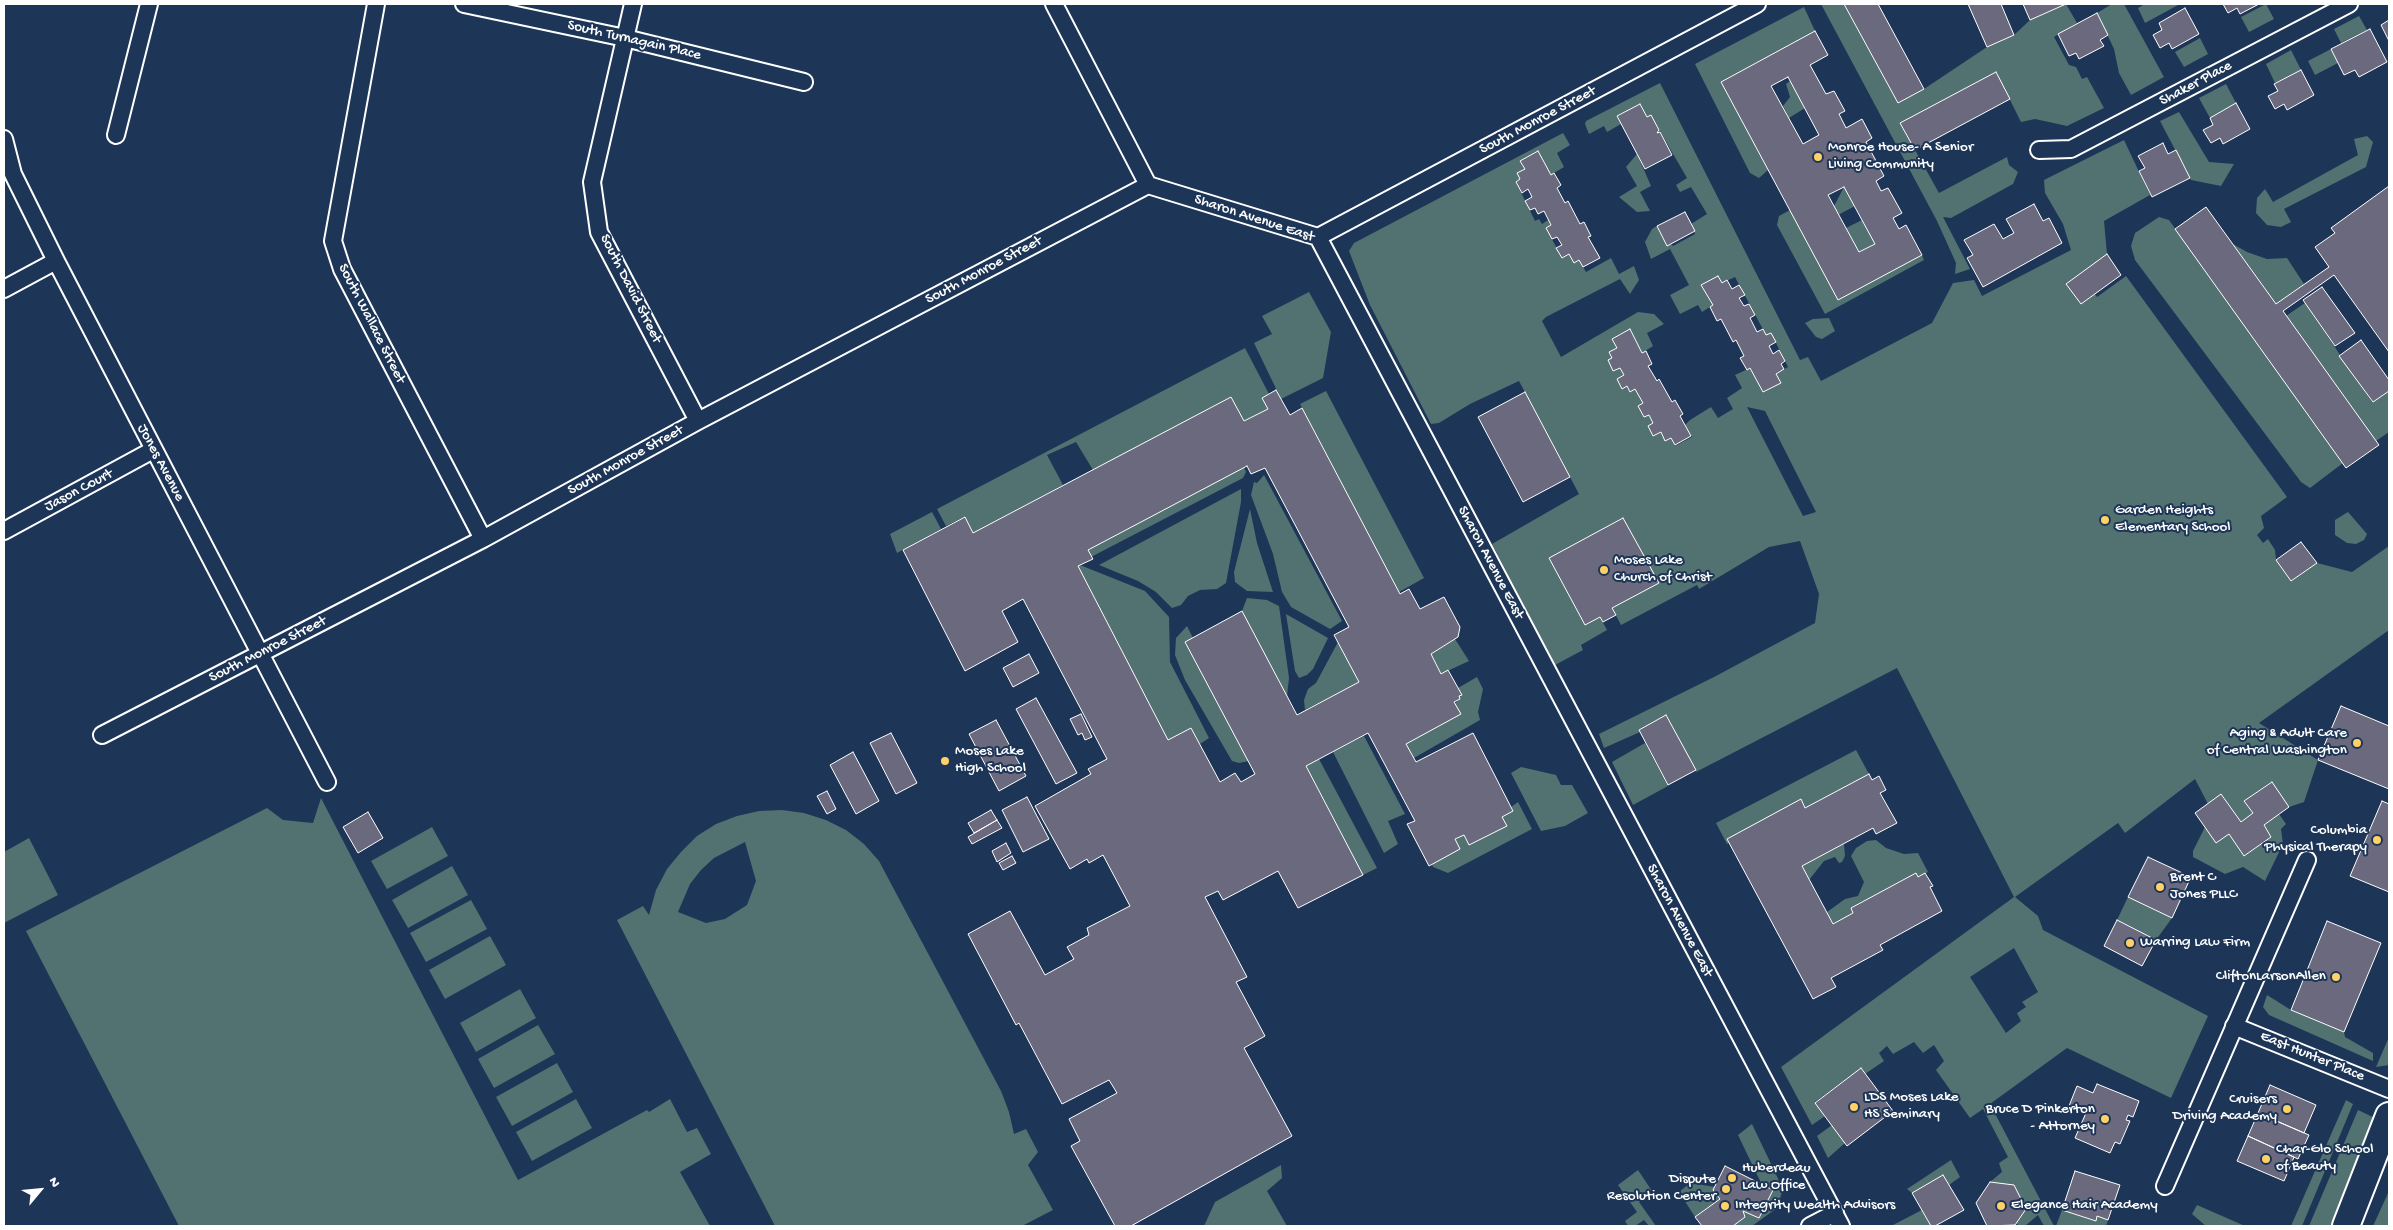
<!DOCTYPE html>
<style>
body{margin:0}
#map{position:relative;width:2393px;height:1230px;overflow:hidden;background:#1d3557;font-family:"Gochi Hand",sans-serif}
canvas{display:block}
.frame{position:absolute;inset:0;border:5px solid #fff;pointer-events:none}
.north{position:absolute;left:15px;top:1165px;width:50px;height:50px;-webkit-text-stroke:4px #1d3557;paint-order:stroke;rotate:62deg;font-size:14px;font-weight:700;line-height:20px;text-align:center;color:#fff}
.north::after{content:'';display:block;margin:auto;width:18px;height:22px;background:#fff;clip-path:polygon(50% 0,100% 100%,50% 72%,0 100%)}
</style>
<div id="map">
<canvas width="2393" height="1230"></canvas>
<div class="frame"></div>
<div class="north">N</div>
</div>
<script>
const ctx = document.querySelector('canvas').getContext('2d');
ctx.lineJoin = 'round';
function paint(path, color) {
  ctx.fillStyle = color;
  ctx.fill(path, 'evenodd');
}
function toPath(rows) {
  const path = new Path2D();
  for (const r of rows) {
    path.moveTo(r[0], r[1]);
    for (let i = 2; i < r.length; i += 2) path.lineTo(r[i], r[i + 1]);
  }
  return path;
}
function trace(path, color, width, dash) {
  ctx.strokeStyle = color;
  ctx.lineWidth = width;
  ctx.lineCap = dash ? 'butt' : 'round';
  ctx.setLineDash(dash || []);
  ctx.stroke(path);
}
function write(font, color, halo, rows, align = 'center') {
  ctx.font = font + ' "Gochi Hand",sans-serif';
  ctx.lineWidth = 4;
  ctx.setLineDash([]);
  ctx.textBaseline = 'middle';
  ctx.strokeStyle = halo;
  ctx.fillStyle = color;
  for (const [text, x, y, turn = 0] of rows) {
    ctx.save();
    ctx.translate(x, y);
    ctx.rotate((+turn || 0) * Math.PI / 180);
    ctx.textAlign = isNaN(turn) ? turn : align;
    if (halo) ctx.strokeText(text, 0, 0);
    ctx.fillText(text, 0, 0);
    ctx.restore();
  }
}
paint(toPath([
 [1821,4,1844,4,1898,103,1924,89,1987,47,2014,35,2030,20,2066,4,2077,23,2054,37,2069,65,2076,67,2082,79,2087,77,2104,108,2067,126,2035,119,2021,122,1996,72,1900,123,1939,193,2007,157,2009,165,2018,172,2013,184,1951,218,1943,217,1970,269,1955,274,1956,263,1937,221],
 [2112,4,2124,4,2164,77,2131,95,2119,73,2114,49,2097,13],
 [2145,4,2180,4,2145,23,2138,8],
 [2266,4,2274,19,2249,32,2241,17],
 [1804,7,1815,31,1721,82,1768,170,1759,178,1750,173,1695,64],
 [2359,16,2367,30,2341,43,2334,29],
 [2200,38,2208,54,2184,67,2175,52],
 [2331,49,2338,63,2315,75,2308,61],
 [2291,50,2301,70,2275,83,2266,64],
 [1790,81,1805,108,1789,118,1783,106,1790,97,1786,84],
 [1660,83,1800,360,1808,357,1821,381,1932,323,1953,283,1974,280,1982,296,2071,250,2063,224,2045,193,2044,180,2124,140,2150,195,2104,221,2107,254,2095,294,2097,297,2126,276,2287,497,2261,516,2264,528,2257,535,2263,543,2268,539,2275,550,2276,560,2291,581,2317,563,2352,572,2389,546,2389,630,2259,723,2318,760,2304,802,2289,807,2271,782,2244,801,2253,813,2241,822,2222,795,2208,804,2195,779,2125,833,2118,823,2015,897,2038,916,2043,930,2208,1016,2171,1098,2067,1048,1990,1104,2054,1226,2044,1226,2038,1215,2025,1226,2019,1226,2016,1223,2026,1209,1990,1182,2002,1172,1999,1163,2008,1157,1983,1109,1970,1118,1936,1070,1944,1061,1934,1045,1923,1053,1914,1042,1893,1054,1887,1046,1879,1053,1884,1061,1865,1074,1861,1068,1815,1102,1825,1116,1812,1125,1781,1067,2014,897,1897,668,1696,772,1666,715,1639,730,1640,732,1604,748,1599,734,1714,677,1815,623,1819,594,1800,541,1769,547,1699,589,1697,585,1621,625,1612,608,1658,583,1623,518,1549,558,1585,625,1600,617,1607,630,1581,645,1583,650,1555,665,1492,544,1579,494,1519,381,1470,404,1439,423,1431,424,1370,305,1349,251,1354,243,1563,133,1570,145,1557,153,1564,167,1554,173,1551,175,1538,151,1520,161,1525,169,1520,179,1516,182,1535,221,1539,219,1542,224,1548,220,1551,225,1546,228,1562,258,1569,254,1574,262,1579,260,1586,272,1611,258,1619,274,1634,266,1639,280,1630,294,1620,279,1546,317,1542,321,1561,357,1638,312,1654,314,1664,324,1647,333,1653,346,1642,353,1630,329,1612,339,1617,348,1609,352,1612,358,1608,360,1613,371,1620,368,1624,375,1617,379,1622,388,1627,386,1630,392,1635,389,1643,403,1638,406,1644,417,1649,415,1653,423,1648,426,1653,436,1661,432,1665,441,1671,438,1675,446,1692,437,1685,425,1690,420,1711,407,1718,418,1733,409,1727,398,1742,388,1735,375,1750,368,1763,392,1780,383,1776,374,1788,367,1771,333,1766,335,1735,277,1722,283,1718,276,1702,286,1713,305,1702,312,1698,305,1680,314,1670,295,1689,285,1670,249,1651,259,1645,242,1652,229,1657,226,1667,246,1671,244,1673,246,1695,234,1691,224,1707,214,1691,187,1680,192,1676,185,1687,178,1651,116,1647,117,1640,104,1617,116,1621,124,1607,132,1604,126,1589,134,1585,124,1586,121],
 [1747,407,1765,411,1816,512,1803,516],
 [2014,948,2038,992,2022,1002,2026,1007,2017,1013,2021,1021,2006,1033,1970,977],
 [2226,84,2236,103,2210,118,2199,98],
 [2179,112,2209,162,2234,164,2221,186,2191,180,2160,121],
 [2367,136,2373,142,2366,167,2284,209,2291,222,2281,227,2267,225,2256,213,2257,198,2265,189,2273,202,2358,155,2354,139],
 [1637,154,1651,186,1640,192,1650,211,1637,212,1619,197,1637,186,1626,167],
 [1844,187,1855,206,1838,215,1834,206],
 [1790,210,1838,299,1922,255,1924,260,1825,314,1777,225,1779,216],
 [2159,217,2169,220,2343,463,2310,488,2301,482,2135,260,2131,246,2135,233],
 [1862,220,1875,244,1859,252,1846,228],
 [2233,244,2247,252,2267,259,2287,258,2304,284,2276,304],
 [1309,292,1331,332,1323,378,1281,399,1254,343,1272,334,1262,316],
 [2305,303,2372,402,2389,391,2389,432,2376,441,2286,316],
 [1829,318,1835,331,1822,339,1816,337,1805,323,1813,319],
 [1245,348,1269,394,1262,398,1268,409,1244,421,1231,397,1093,470,1076,442,1047,455,1063,485,973,533,964,517,946,526,937,509],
 [1326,391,1424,578,1399,592,1300,404],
 [1244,467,1246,472,1243,478,1091,557,1088,550],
 [1264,475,1342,621,1330,629,1291,607,1282,592,1273,554,1251,495,1254,482,1257,483],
 [1241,489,1241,502,1226,583,1217,589,1200,590,1188,596,1181,605,1172,608,1156,592,1138,581,1099,565],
 [1250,509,1257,543,1273,592,1247,591,1235,582,1234,572],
 [932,512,941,529,897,553,890,534],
 [2348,512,2367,534,2364,540,2356,544,2347,543,2335,535,2335,520],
 [1080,565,1145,591,1169,617,1170,662,1209,738,1200,744,1191,728,1168,740,1078,566],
 [1247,598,1267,600,1279,606,1289,678,1287,697,1242,611],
 [1286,614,1328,638,1313,669,1307,675,1299,678,1295,671],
 [1187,626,1193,638,1185,642,1249,761,1239,763,1232,761,1185,680,1175,655,1176,638],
 [1455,639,1469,661,1441,674,1431,654],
 [1338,642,1359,682,1305,710,1304,700,1308,689,1316,683],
 [1477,677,1483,689,1478,712,1480,720,1414,758,1406,744,1460,699,1459,696,1462,695,1458,688],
 [1364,736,1405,814,1388,821,1398,844,1384,853,1333,752],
 [1645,743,1668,786,1633,805,1612,762],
 [1856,750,1869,774,1805,808,1801,800,1727,839,1729,843,1727,844,1716,823],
 [1319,759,1377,868,1363,875,1306,766],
 [1521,767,1556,775,1561,785,1572,785,1588,813,1565,826,1541,831,1511,773],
 [321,798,518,1180,647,1110,649,1112,670,1099,687,1132,697,1128,711,1154,680,1172,710,1226,179,1226,26,931,267,808,283,820,313,823],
 [1518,802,1532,829,1448,873,1433,867,1432,864,1455,839,1464,835,1469,844,1502,817,1513,811,1511,807],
 [782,810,804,813,826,820,846,830,864,844,879,861,1001,1091,1009,1112,1014,1134,1026,1129,1038,1152,1028,1165,1053,1210,1022,1226,775,1226,617,920,643,906,649,915,656,890,667,869,681,852,697,836,716,824,737,816,759,811],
 [745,842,756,881,747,905,725,919,706,923,678,912,690,884,701,870,714,858],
 [2279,814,2286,824,2281,829,2283,844,2265,881,2243,867,2225,874,2193,857,2193,851,2205,827,2216,843,2229,834,2244,856,2271,837,2264,825],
 [432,827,448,856,387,889,371,861],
 [29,838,58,895,4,923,4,852],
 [1876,840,1886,848,1904,854,1918,853,1928,872,1918,877,1916,873,1851,908,1853,913,1833,924,1827,912,1845,899,1858,896,1864,882,1851,856,1856,848,1867,841],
 [1844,844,1845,856,1842,862,1839,863,1835,857,1824,861,1809,880,1802,866],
 [452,866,468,895,408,928,392,900],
 [2128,897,2172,918,2156,940,2117,920],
 [471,900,487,929,426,962,410,933],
 [490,936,506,965,445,999,429,970],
 [520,989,536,1018,476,1052,460,1023],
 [2267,995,2291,1010,2344,1032,2345,1037,2373,1053,2373,1061,2269,1015,2263,1007],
 [538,1025,555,1054,494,1088,478,1059],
 [2389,1037,2389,1065,2376,1067],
 [557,1063,573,1092,512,1126,496,1097],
 [576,1099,592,1128,532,1161,516,1132],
 [2346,1100,2353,1104,2302,1226,2291,1226],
 [2358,1110,2377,1119,2332,1226,2309,1226],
 [1752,1124,1783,1189,1777,1208,1752,1226,1733,1226,1745,1217,1743,1211,1759,1218,1773,1190,1762,1185,1738,1135],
 [1832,1125,1845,1143,1828,1158,1817,1136],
 [1951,1160,1960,1177,1949,1185,1943,1175,1912,1193,1907,1189],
 [1281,1165,1282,1178,1267,1191,1287,1226,1204,1226,1215,1202],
 [1638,1170,1652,1191,1639,1202,1656,1226,1649,1226,1644,1220,1635,1226,1628,1226,1625,1221,1637,1212,1618,1185],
 [1690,1183,1715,1187,1720,1199,1695,1217,1679,1192],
 [2389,1191,2389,1226,2373,1226],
 [2197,1205,2245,1226,2206,1226,2192,1214],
 [1922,1210,1931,1226,1891,1226],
 [2062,1210,2095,1221,2097,1216,2108,1220,2106,1226,2056,1226]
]), '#527171');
const building = toPath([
 [1844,4,1878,4,1924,89,1898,103,1844,4],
 [1968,4,2001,4,2014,35,1987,47,1968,4],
 [2023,4,2066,4,2030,20,2023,4],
 [2223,4,2259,4,2240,14,2237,8,2228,13,2223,4],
 [2185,8,2199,34,2172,49,2169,43,2160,48,2153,35,2162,30,2159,23,2185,8],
 [2097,13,2108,35,2100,40,2104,46,2079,59,2076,53,2069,56,2058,34,2097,13],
 [2389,20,2389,41,2381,25,2389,20],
 [2370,29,2387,62,2359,77,2355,70,2344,75,2331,49,2370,29],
 [1815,31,1828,55,1810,65,1826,94,1834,91,1845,111,1839,114,1846,128,1862,119,1872,138,1866,142,1884,176,1876,181,1881,191,1888,188,1902,213,1893,218,1899,229,1906,225,1922,255,1838,300,1721,82,1815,31],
 [1788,77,1819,135,1803,144,1771,86,1788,77],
 [1844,187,1875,244,1859,252,1828,195,1844,187],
 [2301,70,2314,95,2287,110,2284,104,2275,109,2268,96,2278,91,2274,84,2301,70],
 [1996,72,2010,99,1915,150,1900,123,1996,72],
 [2236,103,2250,129,2223,144,2220,138,2211,143,2203,130,2213,125,2210,118,2236,103],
 [1640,104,1647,117,1651,115,1659,130,1657,133,1660,132,1672,155,1645,169,1617,116,1640,104],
 [2163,143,2168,154,2176,150,2190,178,2152,197,2139,171,2145,168,2138,156,2163,143],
 [1538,151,1551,175,1554,173,1561,185,1557,188,1565,203,1568,201,1580,224,1584,222,1591,236,1588,237,1600,258,1583,267,1579,260,1574,263,1569,254,1562,258,1556,248,1562,245,1557,237,1552,239,1546,228,1551,225,1544,211,1538,214,1535,208,1530,210,1525,201,1532,197,1528,189,1522,193,1516,182,1520,179,1517,173,1525,169,1520,161,1538,151],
 [2389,186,2389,352,2334,275,2283,311,2379,445,2346,468,2175,229,2206,207,2276,304,2329,267,2315,247,2335,233,2331,228,2389,186],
 [2034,204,2043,221,2049,218,2062,243,1983,287,1967,258,1973,255,1964,240,1994,224,2003,239,2014,233,2006,219,2034,204],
 [1685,212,1695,231,1667,246,1657,226,1685,212],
 [2107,254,2121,275,2081,304,2066,284,2107,254],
 [1718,276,1722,283,1727,280,1732,289,1739,285,1745,295,1739,298,1744,306,1749,304,1755,315,1750,318,1757,332,1763,329,1766,335,1771,333,1776,342,1769,346,1773,354,1779,350,1785,361,1781,364,1784,369,1776,374,1781,383,1763,392,1750,368,1747,370,1740,358,1744,356,1736,340,1733,342,1721,319,1717,321,1710,307,1713,305,1701,285,1718,276],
 [2322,287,2355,333,2335,346,2303,300,2322,287],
 [1630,329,1642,353,1646,351,1652,364,1648,366,1657,381,1659,379,1672,402,1675,400,1683,414,1680,416,1691,436,1675,445,1671,438,1665,441,1661,432,1653,436,1648,426,1653,423,1649,415,1644,417,1638,406,1643,403,1635,389,1630,392,1627,386,1622,389,1617,379,1624,375,1620,368,1613,371,1608,360,1612,358,1609,352,1617,348,1612,339,1630,329],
 [2361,340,2389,380,2389,391,2373,402,2339,356,2361,340],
 [1276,390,1290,415,1302,408,1400,594,1409,589,1420,609,1444,597,1460,627,1458,637,1431,654,1441,674,1448,670,1462,695,1459,696,1460,699,1454,702,1461,714,1406,744,1416,762,1473,733,1513,811,1502,817,1507,826,1469,845,1464,835,1455,839,1460,849,1429,866,1407,824,1415,821,1368,733,1306,766,1363,875,1298,908,1278,871,1223,900,1218,891,1205,897,1247,977,1236,982,1265,1036,1244,1048,1292,1136,1131,1226,1115,1226,1071,1146,1080,1141,1069,1119,1117,1093,1109,1080,1062,1104,1019,1023,1016,1025,968,934,1010,911,1045,975,1074,959,1067,947,1089,935,1087,928,1130,906,1103,855,1089,863,1087,859,1070,869,1035,806,1091,774,1088,769,1107,759,1023,599,1002,611,1018,642,965,671,903,550,965,517,973,533,1231,397,1244,421,1268,409,1262,398,1276,390],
 [1247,466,1251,474,1265,468,1349,627,1334,635,1359,682,1297,715,1242,611,1185,642,1255,774,1241,782,1235,773,1220,782,1191,728,1168,740,1078,566,1093,559,1088,550,1247,466],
 [1525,392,1570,477,1523,502,1478,417,1525,392],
 [1623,518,1659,583,1612,608,1616,615,1603,622,1600,617,1585,625,1549,558,1623,518],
 [2301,542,2317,563,2291,581,2276,560,2301,542],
 [1029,654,1039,673,1013,687,1003,668,1029,654],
 [1036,698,1077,773,1056,784,1016,709,1036,698],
 [2341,706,2389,726,2389,789,2318,760,2341,706],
 [1081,714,1092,737,1085,740,1082,733,1078,735,1070,719,1081,714],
 [1666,715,1696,770,1668,785,1639,730,1666,715],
 [996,720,1026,776,999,791,969,734,996,720],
 [891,733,917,783,896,794,870,743,891,733],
 [853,752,879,801,856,814,830,765,853,752],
 [1869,774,1872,780,1879,776,1886,790,1880,793,1897,823,1876,834,1873,828,1802,866,1833,924,1853,913,1851,908,1916,873,1918,877,1925,873,1933,886,1930,887,1942,911,1880,945,1883,950,1831,978,1836,987,1813,999,1727,839,1801,799,1805,808,1869,774],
 [2272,782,2289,807,2264,825,2271,837,2244,856,2229,834,2216,843,2195,813,2221,794,2241,822,2253,813,2244,801,2272,782],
 [827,791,836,809,827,814,817,796,827,791],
 [1027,797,1049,839,1023,852,1002,810,1027,797],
 [2382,801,2389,804,2389,892,2350,876,2382,801],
 [991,810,997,820,974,833,968,823,991,810],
 [368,812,383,838,358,853,343,827,368,812],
 [997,820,1002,828,972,844,968,837,997,820],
 [1006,843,1011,853,997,862,992,851,1006,843],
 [1012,856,1016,863,1003,870,999,863,1012,856],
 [2148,857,2191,877,2172,918,2128,897,2148,857],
 [2117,920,2156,940,2142,966,2104,946,2117,920],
 [2327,921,2381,943,2344,1032,2291,1010,2327,921],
 [1861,1068,1893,1111,1847,1146,1815,1103,1861,1068],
 [2097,1084,2139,1101,2133,1117,2128,1115,2126,1120,2130,1121,2120,1144,2115,1142,2110,1153,2075,1138,2086,1113,2069,1106,2077,1086,2093,1093,2097,1084],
 [2270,1085,2316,1105,2304,1133,2258,1113,2270,1085],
 [2258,1113,2309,1135,2298,1159,2248,1136,2258,1113],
 [2248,1136,2294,1157,2284,1181,2237,1161,2248,1136],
 [1725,1166,1773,1190,1759,1218,1743,1211,1745,1217,1733,1226,1702,1226,1695,1217,1720,1199,1713,1190,1725,1166],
 [2075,1171,2120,1185,2108,1220,2097,1216,2096,1221,2062,1210,2075,1171],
 [1943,1175,1964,1210,1935,1226,1931,1226,1912,1193,1943,1175],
 [1990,1182,2014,1185,2026,1209,2015,1225,1987,1226,1976,1203,1990,1182]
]);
paint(building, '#6a697d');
trace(building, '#fff', 1);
const minor = toPath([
 [376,4,333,241,342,269,483,539],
 [464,4,625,38,804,82],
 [633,4,592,182,599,232,698,421],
 [1054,4,1148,185,1318,237,1841,1226],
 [116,135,149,4],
 [4,139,13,174,56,261,327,782],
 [2039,150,2071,149,2349,4],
 [1318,237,1757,4],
 [4,289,56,261],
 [4,531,153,450],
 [102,735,483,539,698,421,1148,185],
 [2234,1026,2389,1089],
 [2165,1186,2307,860],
 [1810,1226,1835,1213]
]);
const primary = toPath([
 [2346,1226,2389,1116]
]);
trace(minor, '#fff', 20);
trace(primary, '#fff', 30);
trace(minor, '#1d3557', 16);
trace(primary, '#1d3557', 26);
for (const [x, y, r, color] of [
 [1818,157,5,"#ffd166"],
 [2105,520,5,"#ffd166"],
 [1604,570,5,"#ffd166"],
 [2357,743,5,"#ffd166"],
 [945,761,5,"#ffd166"],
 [2377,840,5,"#ffd166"],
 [2160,887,5,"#ffd166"],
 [2130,943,5,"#ffd166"],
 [2336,977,5,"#ffd166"],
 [1854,1107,5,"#ffd166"],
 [2287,1109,5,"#ffd166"],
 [2105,1119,5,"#ffd166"],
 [2266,1159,5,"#ffd166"],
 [1732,1178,5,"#ffd166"],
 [1726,1189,5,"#ffd166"],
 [1725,1206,5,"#ffd166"],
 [2001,1206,5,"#ffd166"]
]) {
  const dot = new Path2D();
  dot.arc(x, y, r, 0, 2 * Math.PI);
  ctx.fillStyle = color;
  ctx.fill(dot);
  trace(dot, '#1d3557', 2);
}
write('15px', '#fff', '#1d3557', [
 ["South Turnagain Place",634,41,13],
 ["Shaker Place",2196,84,-28],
 ["South Monroe Street",1538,121,-28],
 ["Sharon Avenue East",1254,219,18],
 ["South Monroe Street",984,271,-28],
 ["South David Street",630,289,63],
 ["South Wallace Street",371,324,63],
 ["South Monroe Street",626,461,-29],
 ["Jones Avenue",160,463,62],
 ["Jason Court",79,491,-28],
 ["Sharon Avenue East",1490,563,62],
 ["South Monroe Street",268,650,-27],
 ["Sharon Avenue East",1679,921,62],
 ["East Hunter Place",2312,1057,22]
]);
write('15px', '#fff', '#1d3557', [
 ["Monroe House- A Senior",1828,148],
 ["Living Community",1828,165],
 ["Garden Heights",2115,511],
 ["Elementary School",2115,528],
 ["Moses Lake",1614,561],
 ["Church of Christ",1614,578],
 ["Aging & Adult Care",2347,734,"right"],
 ["of Central Washington",2347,751,"right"],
 ["Moses Lake",955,752],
 ["High School",955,769],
 ["Columbia",2367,831,"right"],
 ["Physical Therapy",2367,848,"right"],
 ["Brent C",2170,878],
 ["Jones PLLC",2170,895],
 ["Warring Law Firm",2140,943],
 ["CliftonLarsonAllen",2326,977,"right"],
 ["LDS Moses Lake",1864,1098],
 ["HS Seminary",1864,1115],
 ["Cruisers",2277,1100,"right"],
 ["Driving Academy",2277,1117,"right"],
 ["Bruce D Pinkerton",2095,1110,"right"],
 ["- Attorney",2095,1127,"right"],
 ["Char-Glo School",2276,1150],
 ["of Beauty",2276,1167],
 ["Huberdeau",1742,1169],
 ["Law Office",1742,1186],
 ["Dispute",1716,1180,"right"],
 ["Resolution Center",1716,1197,"right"],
 ["Integrity Wealth Advisors",1735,1206],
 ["Elegance Hair Academy",2011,1206]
], 'left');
</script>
